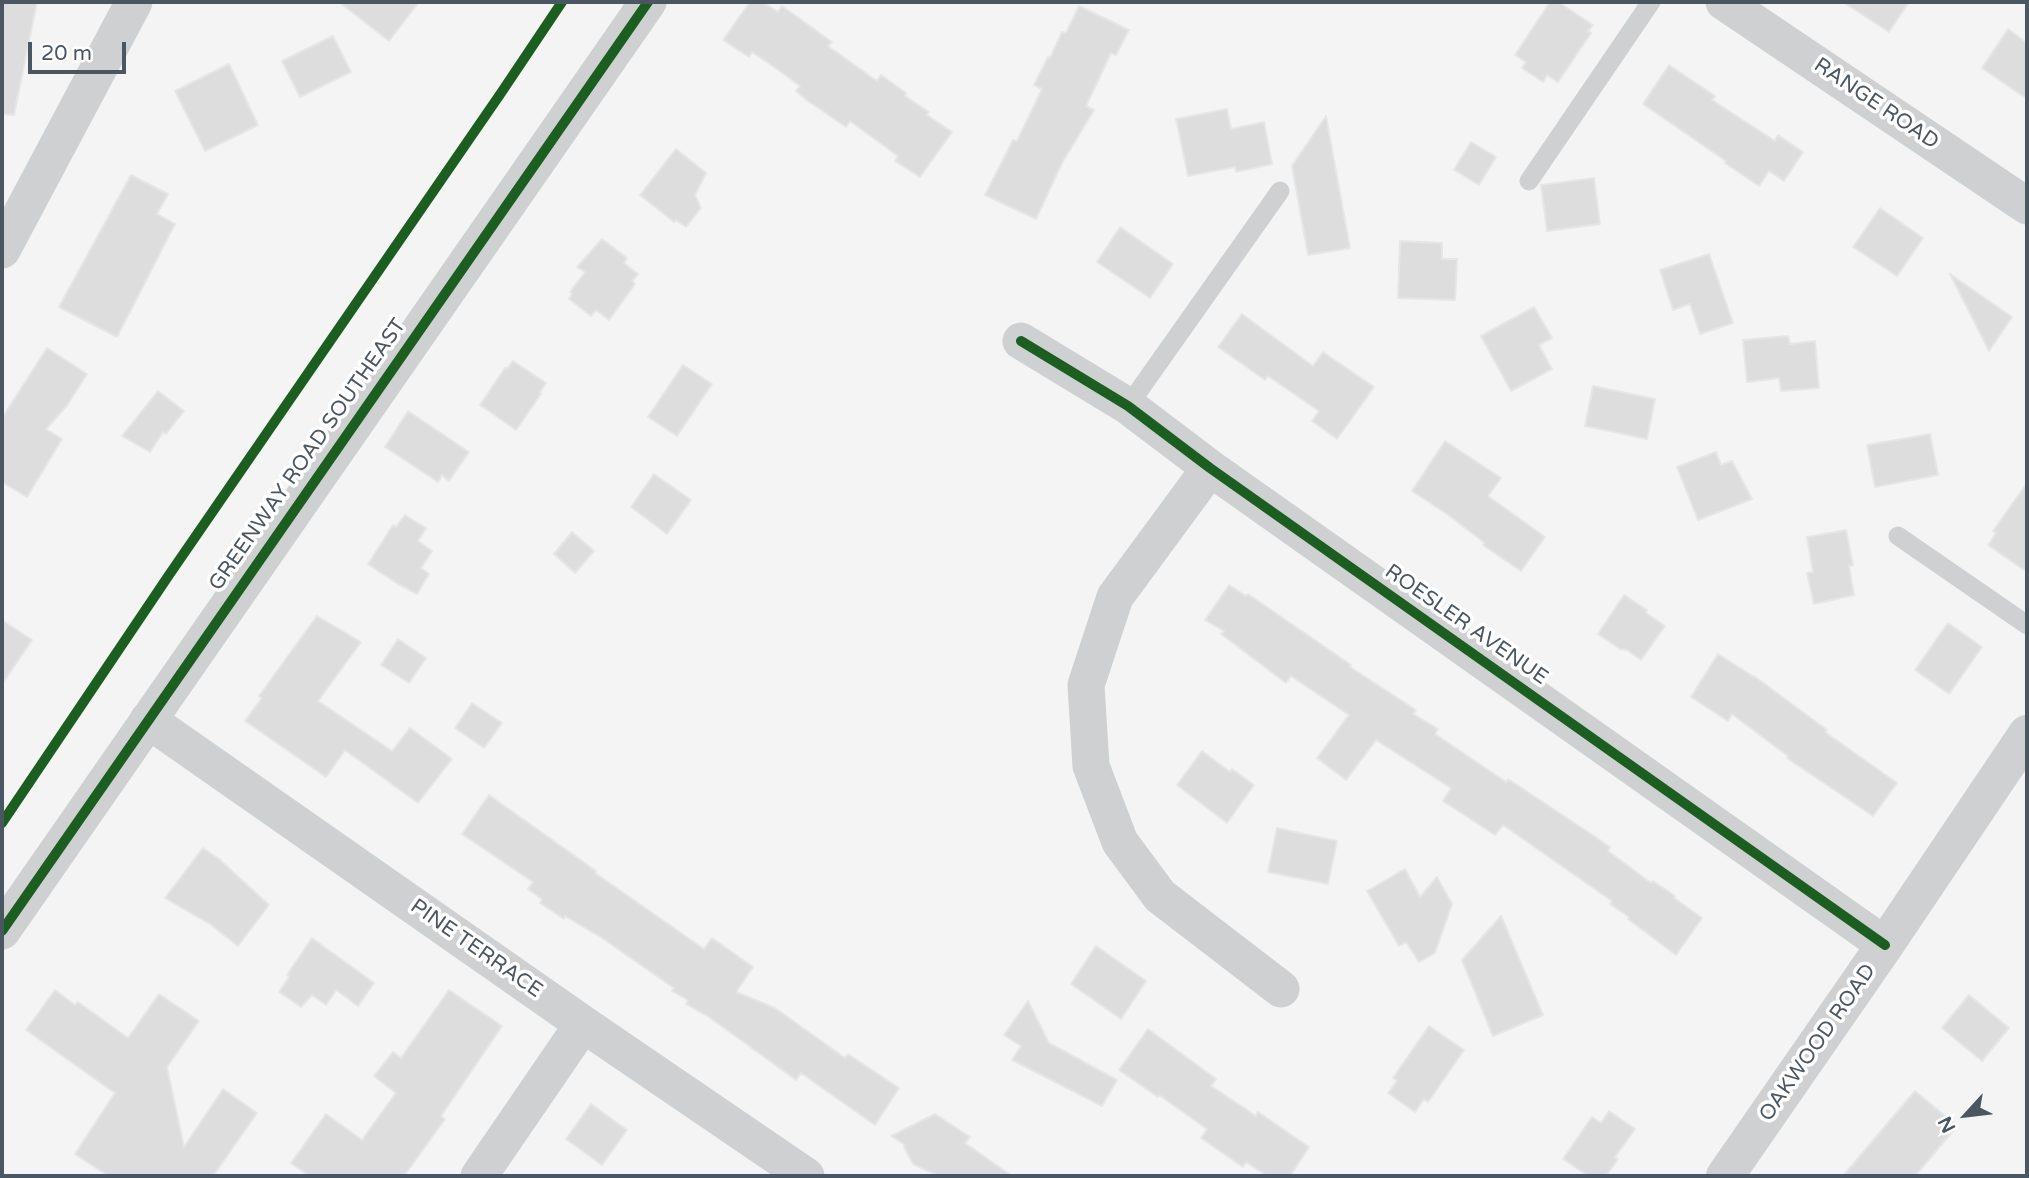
<!DOCTYPE html>
<style>
body{margin:0}
#map{position:relative;width:2029px;height:1178px;overflow:hidden;background:#f4f4f4;font-family:"Varela Round",sans-serif}
canvas{display:block}
.frame{position:absolute;inset:0;border:4px solid #4a5661;pointer-events:none}
.north{position:absolute;left:1931px;top:1080px;width:70px;height:70px;-webkit-text-stroke:5px #fff;paint-order:stroke;rotate:243deg;font-size:19px;font-weight:700;line-height:28px;text-align:center;color:#4a5661}
.north::after{content:'';display:block;margin:auto;width:24px;height:32px;background:#4a5661;clip-path:polygon(50% 0,100% 100%,50% 72%,0 100%)}
.scale{position:absolute;left:28px;top:42px;width:98px;height:32px;box-sizing:border-box;border:4px solid #4a5661;border-top:0;padding-left:9px;font-size:21px;line-height:24px;white-space:nowrap;color:#4a5661;-webkit-text-stroke:5px #fff;paint-order:stroke}
</style>
<div id="map">
<canvas width="2029" height="1178"></canvas>
<div class="frame"></div>
<div class="north">N</div>
<div class="scale">20 m</div>
</div>
<script>
const ctx = document.querySelector('canvas').getContext('2d');
ctx.lineJoin = 'round';
function paint(path, color) {
  ctx.fillStyle = color;
  ctx.fill(path, 'evenodd');
}
function toPath(rows) {
  const path = new Path2D();
  for (const r of rows) {
    path.moveTo(r[0], r[1]);
    for (let i = 2; i < r.length; i += 2) path.lineTo(r[i], r[i + 1]);
  }
  return path;
}
function trace(path, color, width, dash) {
  ctx.strokeStyle = color;
  ctx.lineWidth = width;
  ctx.lineCap = dash ? 'butt' : 'round';
  ctx.setLineDash(dash || []);
  ctx.stroke(path);
}
function write(font, color, halo, rows, align = 'center') {
  ctx.font = font + ' "Varela Round",sans-serif';
  ctx.lineWidth = 7;
  ctx.setLineDash([]);
  ctx.textBaseline = 'middle';
  ctx.strokeStyle = halo;
  ctx.fillStyle = color;
  for (const [text, x, y, turn = 0] of rows) {
    ctx.save();
    ctx.translate(x, y);
    ctx.rotate((+turn || 0) * Math.PI / 180);
    ctx.textAlign = isNaN(turn) ? turn : align;
    if (halo) ctx.strokeText(text, 0, 0);
    ctx.fillText(text, 0, 0);
    ctx.restore();
  }
}
const building = toPath([
 [2,2,37,2,14,115,2,114,2,2],
 [339,2,419,2,389,41,339,2],
 [750,2,763,2,778,12,782,6,832,42,828,46,877,81,881,75,906,93,905,96,929,112,927,115,952,132,920,177,895,161,898,156,850,121,846,127,808,101,796,91,800,86,777,69,752,52,749,57,723,40,750,2],
 [1550,2,1558,2,1593,25,1588,31,1591,33,1558,82,1547,75,1543,82,1522,68,1526,62,1515,55,1550,2],
 [1843,2,1909,2,1889,32,1843,2],
 [1079,6,1129,30,1116,55,1111,53,1086,106,1094,110,1062,163,1036,219,985,195,1013,140,1017,141,1042,89,1034,85,1048,57,1050,58,1062,32,1066,33,1079,6],
 [2008,29,2027,43,2027,99,1982,68,2008,29],
 [333,36,351,72,300,97,282,61,333,36],
 [229,64,258,125,205,151,175,91,229,64],
 [1669,65,1715,96,1712,100,1775,141,1778,135,1803,152,1784,181,1769,171,1759,186,1725,163,1726,161,1643,104,1669,65],
 [1227,109,1231,129,1264,122,1272,164,1236,172,1235,167,1188,176,1176,119,1227,109],
 [1326,116,1350,248,1308,255,1292,166,1326,116],
 [1471,142,1496,157,1479,185,1454,170,1471,142],
 [676,149,706,173,695,195,701,208,686,227,676,220,674,222,640,195,676,149],
 [131,175,168,194,157,214,175,224,117,337,59,307,131,175],
 [1594,178,1600,224,1547,231,1541,185,1594,178],
 [1880,208,1923,238,1897,276,1853,247,1880,208],
 [1120,227,1173,264,1150,298,1097,262,1120,227],
 [602,239,627,258,624,263,638,274,632,281,635,284,609,320,596,310,591,316,569,299,572,294,570,292,585,272,577,267,602,239],
 [1400,241,1442,243,1442,259,1457,259,1455,300,1398,298,1400,241],
 [1709,254,1733,323,1700,334,1690,304,1673,310,1660,270,1709,254],
 [1950,274,2012,317,1989,351,1950,274],
 [1534,307,1552,338,1539,345,1552,369,1511,391,1481,336,1534,307],
 [1242,314,1313,366,1323,352,1374,387,1337,439,1312,421,1319,411,1268,376,1265,380,1218,347,1242,314],
 [1788,336,1790,344,1815,341,1819,388,1781,391,1779,378,1747,382,1743,340,1788,336],
 [47,348,87,374,66,407,46,429,62,439,27,497,2,482,2,418,47,348],
 [513,361,546,383,540,392,541,394,516,430,480,405,505,368,507,369,513,361],
 [683,365,712,384,677,436,648,417,683,365],
 [1593,386,1655,399,1647,439,1585,426,1593,386],
 [158,391,184,411,166,434,163,432,150,452,122,436,158,391],
 [408,411,469,452,449,481,442,475,438,482,385,447,408,411],
 [1930,434,1938,475,1875,487,1867,445,1930,434],
 [1445,441,1501,478,1488,496,1545,537,1521,571,1483,545,1485,543,1447,514,1412,491,1445,441],
 [1716,452,1721,465,1732,461,1752,499,1698,520,1677,467,1716,452],
 [654,474,691,500,667,534,631,507,654,474],
 [2027,483,2027,572,1988,545,1996,533,1993,531,2027,483],
 [405,515,426,528,418,541,432,551,421,568,429,574,417,594,398,584,368,564,393,525,396,527,405,515],
 [1846,530,1853,565,1849,566,1854,595,1814,604,1807,573,1813,572,1807,537,1846,530],
 [572,532,594,551,575,573,554,554,572,532],
 [1229,585,1246,596,1248,594,1351,665,1350,667,1416,710,1413,714,1438,729,1435,734,1506,782,1508,779,1594,836,1610,847,1608,851,1651,883,1653,881,1675,896,1674,898,1702,918,1676,955,1628,919,1629,917,1610,904,1612,901,1503,825,1495,835,1443,801,1451,788,1376,740,1346,780,1317,758,1349,715,1291,676,1286,683,1221,634,1224,631,1205,620,1229,585],
 [1624,595,1647,610,1646,613,1665,626,1641,660,1627,650,1620,649,1598,634,1624,595],
 [317,616,361,642,318,701,392,751,410,728,452,759,418,803,345,750,326,777,245,721,262,698,259,696,317,616],
 [2,620,32,640,2,684,2,620],
 [1948,623,1982,647,1949,694,1915,670,1948,623],
 [398,639,426,658,409,683,381,665,398,639],
 [1718,654,1754,677,1754,676,1827,730,1825,732,1897,783,1873,816,1787,758,1788,756,1732,714,1728,721,1691,697,1718,654],
 [472,703,502,723,484,748,455,728,472,703],
 [1202,751,1230,772,1232,769,1254,785,1227,823,1177,785,1202,751],
 [489,795,596,871,595,873,704,949,712,938,753,967,736,992,775,1008,845,1058,848,1054,899,1088,875,1125,801,1073,796,1080,709,1017,686,1004,688,1000,672,991,674,988,602,938,565,916,564,919,540,903,542,899,528,889,533,882,462,834,489,795],
 [1277,828,1337,841,1328,884,1268,872,1277,828],
 [203,848,219,859,269,905,238,946,210,924,165,898,203,848],
 [1405,869,1420,897,1437,877,1452,904,1435,953,1419,962,1406,942,1399,946,1367,891,1405,869],
 [1501,916,1543,1015,1493,1036,1462,960,1501,916],
 [312,938,374,983,358,1006,336,990,326,1005,312,995,301,1007,279,992,289,977,287,975,312,938],
 [1096,946,1146,981,1121,1019,1071,984,1096,946],
 [55,990,75,1005,78,1002,128,1038,159,994,199,1021,167,1067,184,1147,223,1089,257,1113,213,1176,108,1176,75,1154,115,1093,26,1030,55,990],
 [449,990,502,1026,441,1116,445,1119,404,1176,309,1176,291,1163,326,1114,362,1140,396,1093,374,1076,393,1052,401,1058,449,990],
 [1969,995,2009,1028,1982,1061,1942,1028,1969,995],
 [1028,1001,1049,1043,1117,1080,1102,1106,1012,1060,1021,1046,1004,1035,1028,1001],
 [1429,1026,1464,1050,1428,1102,1424,1099,1415,1112,1388,1093,1397,1081,1393,1078,1429,1026],
 [1148,1029,1216,1079,1211,1086,1256,1116,1258,1112,1309,1147,1290,1176,1267,1176,1246,1162,1243,1167,1201,1138,1207,1129,1159,1095,1158,1097,1119,1070,1148,1029],
 [1915,1091,1957,1126,1915,1176,1843,1176,1915,1091],
 [591,1104,627,1130,602,1165,566,1139,591,1104],
 [1609,1111,1635,1129,1615,1157,1618,1159,1606,1176,1588,1176,1563,1159,1592,1117,1601,1123,1609,1111],
 [935,1114,970,1137,965,1143,1012,1176,939,1176,913,1164,904,1147,905,1145,891,1136,935,1114]
]);
paint(building, '#ddddde');
trace(building, '#e5e6e7', 2);
trace(toPath([
 [1529,181,1651,2],
 [1128,406,1280,191],
 [1898,536,2027,625]
]), '#ced0d2', 19);
trace(toPath([
 [1724,2,2027,206],
 [2,250,134,2],
 [1021,341,1128,406,1210,468,1885,945],
 [1210,468,1115,597,1086,685,1091,766,1120,842,1160,896,1281,989],
 [148,720,583,1024,806,1176],
 [2,931,648,2],
 [479,1176,583,1024]
]), '#ced0d2', 37);
trace(toPath([
 [1725,1176,1885,945,2027,734]
]), '#ced0d2', 38);
trace(toPath([
 [1021,341,1128,406,1210,468,1885,945],
 [2,823,169,575,501,93,562,2],
 [2,931,648,2]
]), '#1b5e20', 10);
write('21px', '#4a5661', '#fff', [
 ["RANGE ROAD",1876,104,34],
 ["GREENWAY ROAD SOUTHEAST",308,455,-55],
 ["ROESLER AVENUE",1466,625,35],
 ["PINE TERRACE",476,949,35],
 ["OAKWOOD ROAD",1818,1043,-55]
]);
</script>
